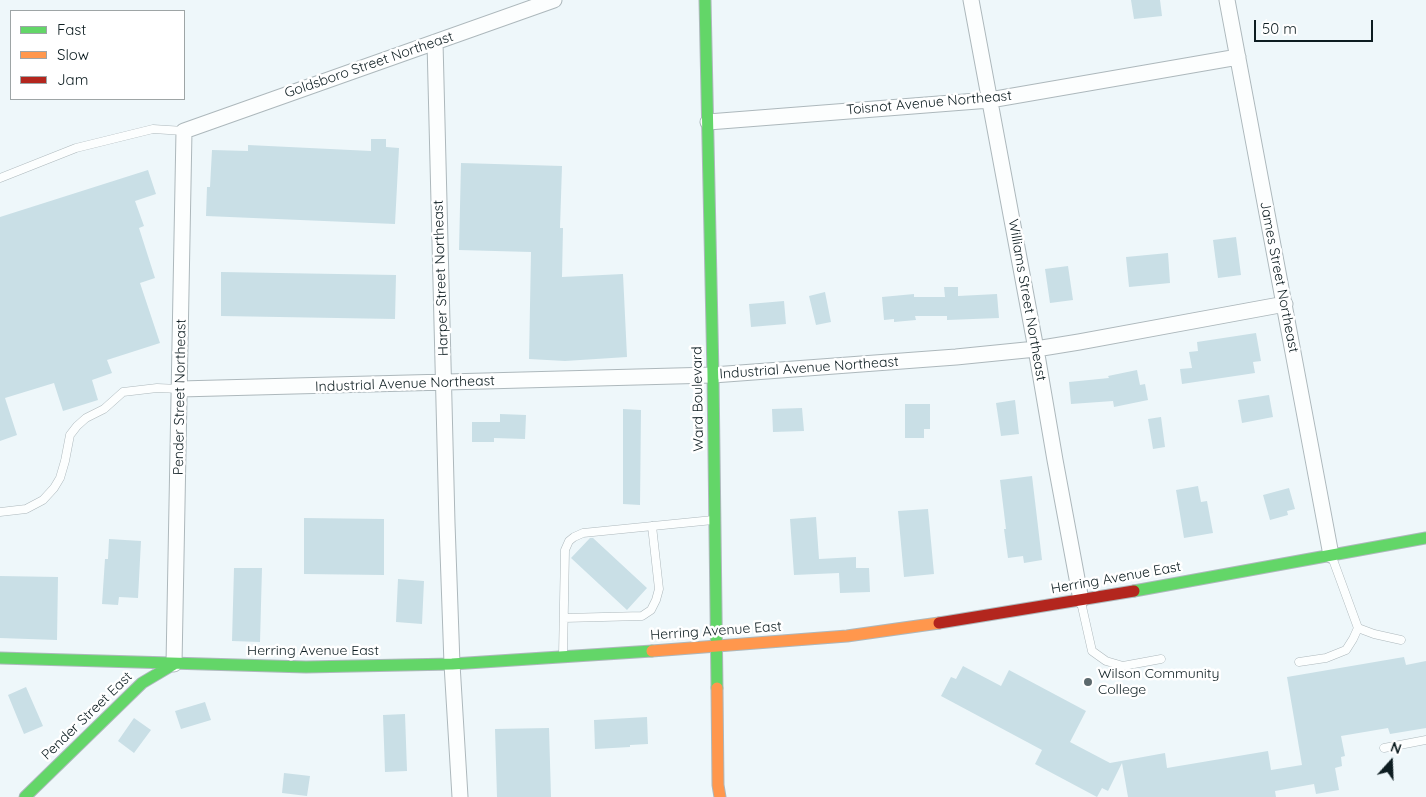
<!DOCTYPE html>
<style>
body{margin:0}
#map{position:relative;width:1426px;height:797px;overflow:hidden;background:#eef7fa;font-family:Quicksand,sans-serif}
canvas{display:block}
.legend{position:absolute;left:10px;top:10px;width:175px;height:90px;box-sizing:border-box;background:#fff;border:1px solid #9ea5a6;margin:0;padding:6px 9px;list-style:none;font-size:15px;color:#0d1d21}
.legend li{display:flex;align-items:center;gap:10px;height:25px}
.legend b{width:25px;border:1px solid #9ea5a6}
.north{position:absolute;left:1366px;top:737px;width:50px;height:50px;-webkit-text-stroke:4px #fff;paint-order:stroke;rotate:20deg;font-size:14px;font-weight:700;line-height:20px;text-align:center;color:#0d1d21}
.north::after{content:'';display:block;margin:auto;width:18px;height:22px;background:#0d1d21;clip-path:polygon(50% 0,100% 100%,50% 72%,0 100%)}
.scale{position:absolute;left:1254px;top:20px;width:119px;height:22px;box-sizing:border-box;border:2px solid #0d1d21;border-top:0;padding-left:6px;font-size:15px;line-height:18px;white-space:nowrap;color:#0d1d21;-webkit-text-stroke:4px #fff;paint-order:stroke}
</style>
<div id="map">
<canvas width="1426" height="797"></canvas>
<ul class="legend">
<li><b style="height:6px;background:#63d668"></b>Fast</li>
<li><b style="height:6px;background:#ff974d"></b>Slow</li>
<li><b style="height:6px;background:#b3261e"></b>Jam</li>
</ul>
<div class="north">N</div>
<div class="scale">50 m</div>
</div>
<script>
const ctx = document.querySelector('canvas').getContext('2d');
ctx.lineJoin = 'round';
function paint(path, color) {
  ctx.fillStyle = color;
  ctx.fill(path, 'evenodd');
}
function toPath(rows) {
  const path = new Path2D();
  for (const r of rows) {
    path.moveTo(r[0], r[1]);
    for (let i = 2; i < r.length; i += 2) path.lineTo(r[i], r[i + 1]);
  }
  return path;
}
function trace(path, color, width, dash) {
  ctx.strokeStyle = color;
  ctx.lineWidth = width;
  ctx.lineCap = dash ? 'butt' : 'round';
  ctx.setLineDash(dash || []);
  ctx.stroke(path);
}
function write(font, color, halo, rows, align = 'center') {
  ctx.font = font + ' Quicksand,sans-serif';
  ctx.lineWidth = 5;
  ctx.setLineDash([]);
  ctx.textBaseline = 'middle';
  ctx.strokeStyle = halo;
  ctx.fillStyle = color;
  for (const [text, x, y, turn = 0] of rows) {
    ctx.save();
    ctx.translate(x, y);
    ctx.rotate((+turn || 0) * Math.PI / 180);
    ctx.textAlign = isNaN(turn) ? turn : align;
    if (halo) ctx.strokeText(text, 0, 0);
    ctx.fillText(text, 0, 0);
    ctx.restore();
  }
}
paint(toPath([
 [1131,0,1160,0,1162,16,1134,19],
 [371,139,386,139,386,147,399,148,395,224,206,216,207,187,210,187,212,150,248,151,248,145,371,151],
 [461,163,562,166,560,228,563,228,562,277,623,274,627,357,565,361,529,359,531,252,459,250],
 [148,170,156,194,135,201,144,226,139,228,155,278,140,283,160,343,107,360,112,373,92,380,98,400,63,411,54,383,5,398,17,435,0,441,0,217],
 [1236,237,1241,275,1218,278,1213,240],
 [1168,253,1170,283,1129,287,1126,257],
 [1068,266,1073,300,1050,303,1045,269],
 [221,272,396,275,395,319,221,316],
 [944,287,958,287,958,296,997,294,999,318,947,320,947,316,915,316,916,320,894,322,894,319,884,320,882,297,914,294,914,297,945,297],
 [825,292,831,322,816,325,809,296],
 [784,301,786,324,751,327,749,304],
 [1256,333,1261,361,1253,362,1255,373,1182,384,1180,369,1192,368,1189,352,1198,351,1197,342],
 [1137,370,1140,385,1145,384,1148,400,1114,407,1113,401,1071,404,1069,382,1109,378,1108,376],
 [1269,395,1273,417,1242,423,1238,400],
 [1015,400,1019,434,1001,436,996,403],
 [905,404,930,404,930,429,924,429,924,438,905,438],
 [802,408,804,431,773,432,772,409],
 [623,409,641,410,640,505,623,504],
 [500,414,526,415,525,439,494,438,494,442,472,442,472,422,500,422],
 [1161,417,1165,447,1153,449,1148,419],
 [1032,476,1042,560,1024,563,1023,556,1008,558,1004,529,1006,529,1000,480],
 [1198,486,1201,502,1207,501,1213,533,1184,538,1176,490],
 [1289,488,1295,509,1287,511,1288,515,1270,520,1263,495],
 [928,509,934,574,904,577,898,511],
 [816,517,819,559,856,557,856,568,869,568,870,592,840,593,839,573,794,575,790,519],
 [304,518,384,519,384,575,304,574],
 [590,538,593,538,647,588,627,610,571,558],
 [109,539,141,541,138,598,119,597,118,605,102,604,105,559,108,559],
 [234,568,262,568,260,642,232,641],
 [0,576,58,577,57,640,0,638],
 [398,579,424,581,422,624,396,622],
 [1404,657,1406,665,1426,661,1426,728,1390,734,1388,728,1341,736,1345,756,1341,757,1342,766,1335,768,1339,790,1316,794,1314,784,1275,791,1276,797,1128,797,1122,763,1108,791,1102,788,1097,797,1035,764,1042,750,941,696,951,677,956,679,963,666,1001,686,1009,670,1086,711,1070,742,1110,763,1165,753,1167,768,1268,751,1271,770,1302,765,1287,677],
 [26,687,43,726,24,734,8,695],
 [205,702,211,720,181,729,175,711],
 [405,714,407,771,385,772,383,715],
 [647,717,648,744,630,745,630,747,595,749,594,720],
 [134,718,151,730,134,753,118,741],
 [549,728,551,797,497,797,495,729],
 [284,773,310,776,307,796,282,793]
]), '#c9dfe6');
const lane = toPath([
 [0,178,76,148,153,129,184,131],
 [0,512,26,509,43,500,54,488,60,478,65,461,70,435,77,426,86,418,104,409,123,392,157,388,180,389],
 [1081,602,1092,651,1106,661,1123,666,1161,659],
 [564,618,642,616,651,610,656,600,659,589,652,526],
 [1358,628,1374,634,1401,640],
 [563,655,565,550,569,541,574,537,583,533,713,520],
 [1299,662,1326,658,1346,650,1353,639,1358,628,1332,557],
 [1384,748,1426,740]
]);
const street = toPath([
 [971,0,1036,349,1055,460,1081,600],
 [1227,0,1331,555],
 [435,42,447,523,452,664,460,797],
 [708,122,990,100,1238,57],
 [180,389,713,375,956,357,1036,349,1079,342,1285,304],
 [174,664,184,131,554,0]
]);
const fast = toPath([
 [705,0,713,375,717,688],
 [1134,591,1426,538],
 [0,658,306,667,452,664,652,651],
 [25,797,142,683,174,664]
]);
const slow = toPath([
 [652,651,847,636,939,623],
 [717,688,718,785,720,797]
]);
const jam = toPath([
 [939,623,1134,591]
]);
trace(lane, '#adb8bc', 9);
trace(street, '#adb8bc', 17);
trace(fast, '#adb8bc', 13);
trace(slow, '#adb8bc', 13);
trace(jam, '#adb8bc', 13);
trace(lane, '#fcfefe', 8);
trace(street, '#fcfefe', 15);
trace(fast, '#63d668', 11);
trace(slow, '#ff974d', 11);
trace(jam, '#b3261e', 11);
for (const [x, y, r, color] of [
 [1088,682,5,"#5c696d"]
]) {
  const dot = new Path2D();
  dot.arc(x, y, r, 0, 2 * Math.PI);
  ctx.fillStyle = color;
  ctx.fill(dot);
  trace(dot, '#fff', 2);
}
write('14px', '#0d1d21', '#fff', [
 ["Goldsboro Street Northeast",369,65,-19],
 ["Toisnot Avenue Northeast",929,103,-5],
 ["James Street Northeast",1279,277,79],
 ["Harper Street Northeast",441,278,-92],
 ["Williams Street Northeast",1027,300,80],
 ["Industrial Avenue Northeast",809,368,-4],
 ["Industrial Avenue Northeast",405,384,-2],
 ["Pender Street Northeast",180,397,-89],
 ["Ward Boulevard",698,399,-91],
 ["Herring Avenue East",1116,578,-10],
 ["Herring Avenue East",716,631,-4],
 ["Herring Avenue East",313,651],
 ["Pender Street East",87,716,-44]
]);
write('14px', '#0d1d21', '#fff', [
 ["Wilson Community",1098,674],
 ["College",1098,690]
], 'left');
</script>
